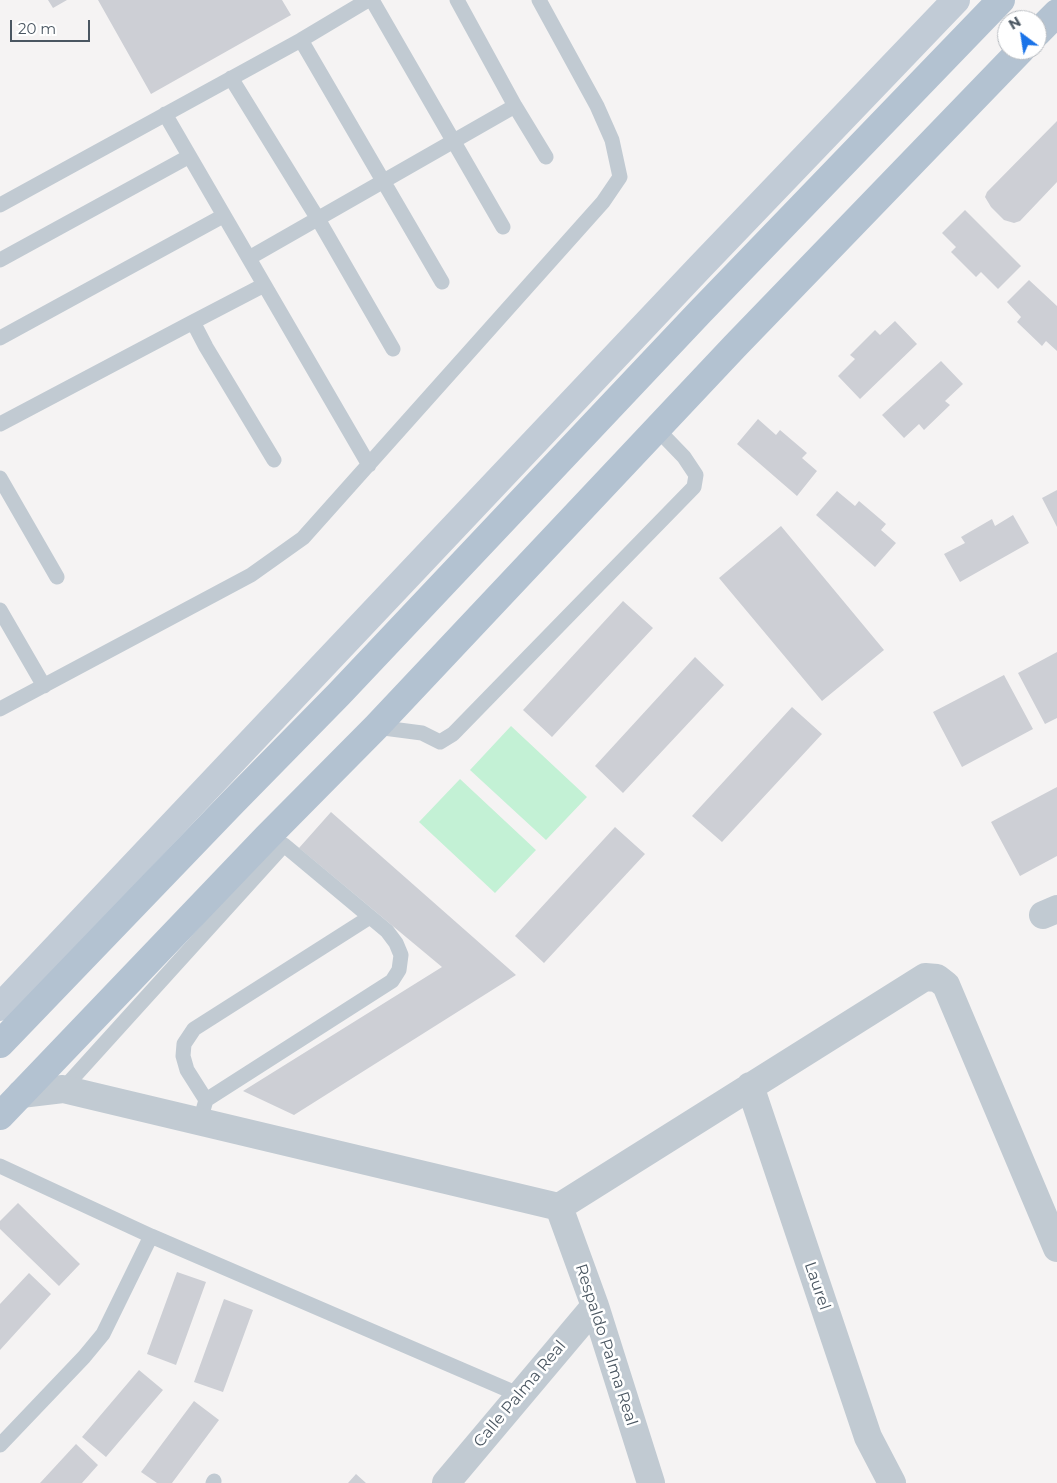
<!DOCTYPE html>
<style>
body{margin:0}
#map{position:relative;width:1057px;height:1483px;overflow:hidden;background:#f5f3f3;font-family:Montserrat,sans-serif}
canvas{display:block}
.north{position:absolute;left:997px;top:10px;width:50px;height:50px;box-sizing:border-box;background:#fff;border:1px solid #b7bbc0;border-radius:50%;rotate:329deg;font-size:14px;font-weight:700;line-height:20px;text-align:center;color:#4a5661}
.north::after{content:'';display:block;margin:auto;width:18px;height:22px;background:#1a73e8;clip-path:polygon(50% 0,100% 100%,50% 72%,0 100%)}
.scale{position:absolute;left:10px;top:20px;width:80px;height:22px;box-sizing:border-box;border:2px solid #4a5661;border-top:0;padding-left:6px;font-size:15px;line-height:18px;white-space:nowrap;color:#4a5661;-webkit-text-stroke:4px #fff;paint-order:stroke}
</style>
<div id="map">
<canvas width="1057" height="1483"></canvas>
<div class="north">N</div>
<div class="scale">20 m</div>
</div>
<script>
const ctx = document.querySelector('canvas').getContext('2d');
ctx.lineJoin = 'round';
function paint(path, color) {
  ctx.fillStyle = color;
  ctx.fill(path, 'evenodd');
}
function toPath(rows) {
  const path = new Path2D();
  for (const r of rows) {
    path.moveTo(r[0], r[1]);
    for (let i = 2; i < r.length; i += 2) path.lineTo(r[i], r[i + 1]);
  }
  return path;
}
function trace(path, color, width, dash) {
  ctx.strokeStyle = color;
  ctx.lineWidth = width;
  ctx.lineCap = dash ? 'butt' : 'round';
  ctx.setLineDash(dash || []);
  ctx.stroke(path);
}
function write(font, color, halo, rows, align = 'center') {
  ctx.font = font + ' Montserrat,sans-serif';
  ctx.lineWidth = 5;
  ctx.setLineDash([]);
  ctx.textBaseline = 'middle';
  ctx.strokeStyle = halo;
  ctx.fillStyle = color;
  for (const [text, x, y, turn = 0] of rows) {
    ctx.save();
    ctx.translate(x, y);
    ctx.rotate((+turn || 0) * Math.PI / 180);
    ctx.textAlign = isNaN(turn) ? turn : align;
    if (halo) ctx.strokeText(text, 0, 0);
    ctx.fillText(text, 0, 0);
    ctx.restore();
  }
}
paint(toPath([
 [511,726,587,797,546,840,470,770],
 [460,779,536,850,495,893,419,822]
]), '#c3f1d5');
paint(toPath([
 [48,0,67,0,53,8],
 [98,0,282,0,291,15,151,94],
 [1057,121,1057,182,1020,221,1014,223,1004,220,991,207,985,197,987,192],
 [965,210,1021,266,998,289,981,272,976,277,951,252,956,247,942,233],
 [1029,280,1057,306,1057,351,1046,341,1042,346,1017,322,1021,317,1007,302],
 [895,321,917,344,860,399,838,376,855,359,850,355,875,330,880,335],
 [941,361,963,384,945,401,950,405,924,430,919,424,904,438,882,415],
 [758,419,776,435,780,430,807,453,802,458,817,471,797,496,737,444],
 [1057,490,1057,527,1042,498],
 [837,491,855,506,859,501,886,524,881,530,896,543,875,567,816,515],
 [1013,515,1029,543,960,582,944,554,965,543,961,537,992,519,995,526],
 [781,526,884,650,822,701,719,578],
 [623,601,653,628,552,737,523,710],
 [1057,652,1057,718,1045,724,1018,673],
 [695,657,724,685,623,793,595,766],
 [1004,675,1033,729,962,767,933,712],
 [792,707,822,734,722,842,692,816],
 [1057,787,1057,856,1020,876,991,822],
 [331,812,516,975,294,1115,243,1091,442,967,299,848],
 [615,827,645,854,544,963,515,936],
 [18,1203,80,1264,59,1286,0,1229,0,1221],
 [177,1272,206,1282,176,1365,147,1354],
 [29,1273,51,1294,0,1350,0,1304],
 [224,1299,253,1310,223,1392,194,1382],
 [139,1370,163,1390,106,1457,82,1437],
 [194,1401,219,1420,172,1483,157,1483,141,1472],
 [76,1444,98,1465,82,1483,40,1483],
 [356,1474,366,1483,348,1483]
]), '#cdcfd5');
trace(toPath([
 [372,0,503,227],
 [301,40,442,282],
 [231,78,318,219,393,349],
 [515,106,546,157],
 [165,114,369,465],
 [0,205,301,40,368,0],
 [249,258,515,106,457,0],
 [0,260,188,157],
 [193,322,264,285],
 [0,338,223,216],
 [0,424,193,322,206,347,274,460],
 [0,478,57,577],
 [0,610,44,686],
 [0,709,251,575,303,538,603,202,620,177,612,140,597,106,539,0],
 [376,727,422,733,440,742,453,734,694,487,696,475,684,457,657,429],
 [63,1089,284,845],
 [206,1100,187,1070,183,1056,184,1044,194,1029,370,917],
 [200,1121,206,1100,392,981,399,970,401,955,396,943,387,931,284,845,267,837],
 [0,1166,151,1236,520,1395],
 [0,1445,84,1357,103,1334,151,1236],
 [213,1483,214,1481]
]), '#c1cad2', 15);
trace(toPath([
 [1043,915,1057,909],
 [750,1086,868,1437,892,1483],
 [21,1094,63,1089,559,1207,925,977,937,978,946,985,1057,1248],
 [559,1207,595,1306,651,1483],
 [446,1483,595,1306]
]), '#c1cad2', 28);
trace(toPath([
 [0,1007,700,267,956,0]
]), '#c1cbd6', 28);
trace(toPath([
 [1037,33,1057,13],
 [0,1044,231,804,339,694,699,313,1001,0],
 [0,1116,267,837,376,727,735,346,1021,50]
]), '#b3c2d1', 28);
write('16px', '#4a5661', '#fff', [
 ["Laurel",817,1286,71],
 ["Respaldo Palma Real",606,1345,72],
 ["Calle Palma Real",520,1394,-50]
]);
</script>
